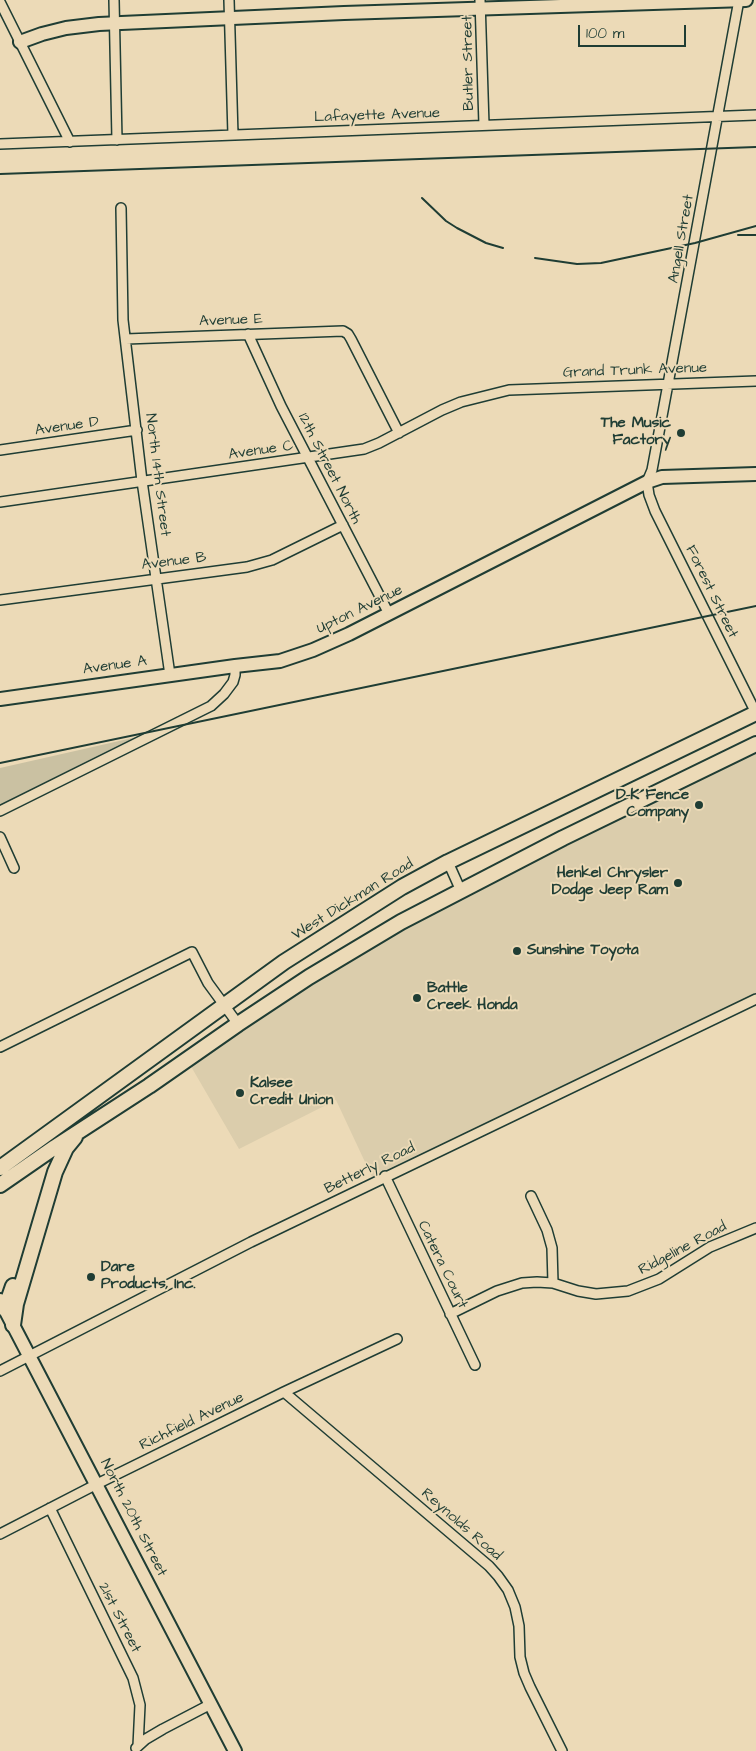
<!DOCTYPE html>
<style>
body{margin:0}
#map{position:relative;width:756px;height:1751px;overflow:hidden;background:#ecdab7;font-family:"Architects Daughter",sans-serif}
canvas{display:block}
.scale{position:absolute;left:578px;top:25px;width:108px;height:22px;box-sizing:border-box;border:2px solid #1f3d34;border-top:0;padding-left:6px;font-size:15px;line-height:18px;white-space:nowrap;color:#1f3d34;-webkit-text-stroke:4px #ecdab7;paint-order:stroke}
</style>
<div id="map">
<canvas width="756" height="1751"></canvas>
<div class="scale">100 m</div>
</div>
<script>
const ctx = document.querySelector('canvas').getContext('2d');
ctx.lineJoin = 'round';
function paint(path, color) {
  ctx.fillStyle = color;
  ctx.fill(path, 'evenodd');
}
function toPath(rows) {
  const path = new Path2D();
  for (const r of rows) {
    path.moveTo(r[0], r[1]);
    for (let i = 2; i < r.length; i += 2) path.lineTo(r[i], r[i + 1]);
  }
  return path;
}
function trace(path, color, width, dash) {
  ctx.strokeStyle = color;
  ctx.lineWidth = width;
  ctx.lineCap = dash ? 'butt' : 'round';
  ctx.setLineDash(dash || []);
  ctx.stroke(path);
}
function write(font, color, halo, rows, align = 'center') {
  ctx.font = font + ' "Architects Daughter",sans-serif';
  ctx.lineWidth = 4;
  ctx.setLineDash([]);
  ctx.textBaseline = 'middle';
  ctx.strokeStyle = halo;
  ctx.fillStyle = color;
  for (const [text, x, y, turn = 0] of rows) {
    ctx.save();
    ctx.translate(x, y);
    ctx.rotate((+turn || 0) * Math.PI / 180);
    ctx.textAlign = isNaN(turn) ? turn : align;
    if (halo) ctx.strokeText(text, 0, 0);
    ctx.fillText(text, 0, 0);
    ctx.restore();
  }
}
paint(toPath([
 [756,750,756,993,372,1177,336,1100,239,1149,189,1063,248,1022,413,920]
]), '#dbcdac');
paint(toPath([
 [150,734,0,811,0,768]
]), '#cac1a2');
const street = toPath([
 [114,0,117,140],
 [229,0,233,135],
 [480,0,484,125],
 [739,0,668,384,652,470,647,482,649,495,655,511,756,713],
 [0,2,70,142],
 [0,144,756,115],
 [121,208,123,320,142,481,170,675],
 [248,334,281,406,389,614],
 [126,339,343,331,348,334,351,339,399,433],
 [0,450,137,430],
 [0,502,364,449,379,443,442,410,461,402,509,390,756,381],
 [0,600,247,567,272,560,343,525],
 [0,811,211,706,224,694,233,682,235,675,235,666],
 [0,837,14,868],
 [448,862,461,891],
 [0,1047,192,952,208,983,238,1024],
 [385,1176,475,1365],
 [531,1196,547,1230,552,1248,553,1283],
 [450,1314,497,1291,522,1283,537,1282,553,1283,578,1291,596,1294,628,1291,659,1279,710,1247,756,1228],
 [0,1371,251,1242,756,999],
 [284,1392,489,1566,498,1576,508,1590,515,1607,519,1626,520,1657,524,1673,530,1687,562,1751],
 [50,1508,133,1678,140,1705,138,1746],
 [0,1534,97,1484,284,1392,397,1339],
 [136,1748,146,1739,163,1729,211,1704]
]);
const secondary = toPath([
 [20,42,42,34,66,28,99,24,344,13,746,0],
 [0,699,235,666,280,661,313,650,349,634,647,482,662,477,756,474],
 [0,1300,235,1751]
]);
const primary = toPath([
 [0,1168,284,962,402,887,448,862,756,713],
 [0,1185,55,1147,149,1086,238,1024,309,977,401,922,563,838,756,744],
 [5,1309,13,1286],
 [13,1325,16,1304,55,1172,66,1148,75,1137]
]);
trace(street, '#1f3d34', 12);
trace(secondary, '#1f3d34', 16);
trace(primary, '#1f3d34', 18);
trace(street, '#ecdab7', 9);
trace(secondary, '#ecdab7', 12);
trace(primary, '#ecdab7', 14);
trace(toPath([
 [0,174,756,147],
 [422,198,446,221,457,228,486,243,503,248],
 [738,235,756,235],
 [535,258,577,264,601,263,695,243,756,226],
 [0,763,756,606]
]), '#1f3d34', 2);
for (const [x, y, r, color] of [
 [681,433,5,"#1f3d34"],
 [699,805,5,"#1f3d34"],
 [678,883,5,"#1f3d34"],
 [517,951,5,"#1f3d34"],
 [417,998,5,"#1f3d34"],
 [240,1093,5,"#1f3d34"],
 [91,1277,5,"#1f3d34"]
]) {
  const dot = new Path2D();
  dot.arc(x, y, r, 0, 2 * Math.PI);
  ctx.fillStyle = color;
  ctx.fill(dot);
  trace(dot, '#ecdab7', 2);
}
write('15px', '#1f3d34', '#ecdab7', [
 ["Butler Street",469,63,-91],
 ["Lafayette Avenue",377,116,-2],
 ["Angell Street",682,239,-80],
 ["Avenue E",231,321,-2],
 ["Grand Trunk Avenue",635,371,-2],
 ["Avenue D",67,427,-8],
 ["Avenue C",261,451,-8],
 ["12th Street North",329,469,63],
 ["North 14th Street",157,475,83],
 ["Avenue B",174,562,-7],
 ["Forest Street",711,592,64],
 ["Upton Avenue",360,610,-26],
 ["Avenue A",115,666,-8],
 ["West Dickman Road",353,900,-32],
 ["Betterly Road",370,1169,-26],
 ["Ridgeline Road",683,1249,-28],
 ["Catera Court",442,1265,64],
 ["Richfield Avenue",192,1422,-26],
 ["North 20th Street",133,1518,63],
 ["Reynolds Road",461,1525,41],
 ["21st Street",119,1618,63]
]);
write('bold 15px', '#1f3d34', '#ecdab7', [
 ["The Music",671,424,"right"],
 ["Factory",671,441,"right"],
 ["D-K Fence",689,796,"right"],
 ["Company",689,813,"right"],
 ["Henkel Chrysler",668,874,"right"],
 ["Dodge Jeep Ram",668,891,"right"],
 ["Sunshine Toyota",527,951],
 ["Battle",427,989],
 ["Creek Honda",427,1006],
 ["Kalsee",250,1084],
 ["Credit Union",250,1101],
 ["Dare",101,1268],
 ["Products, Inc.",101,1285]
], 'left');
</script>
